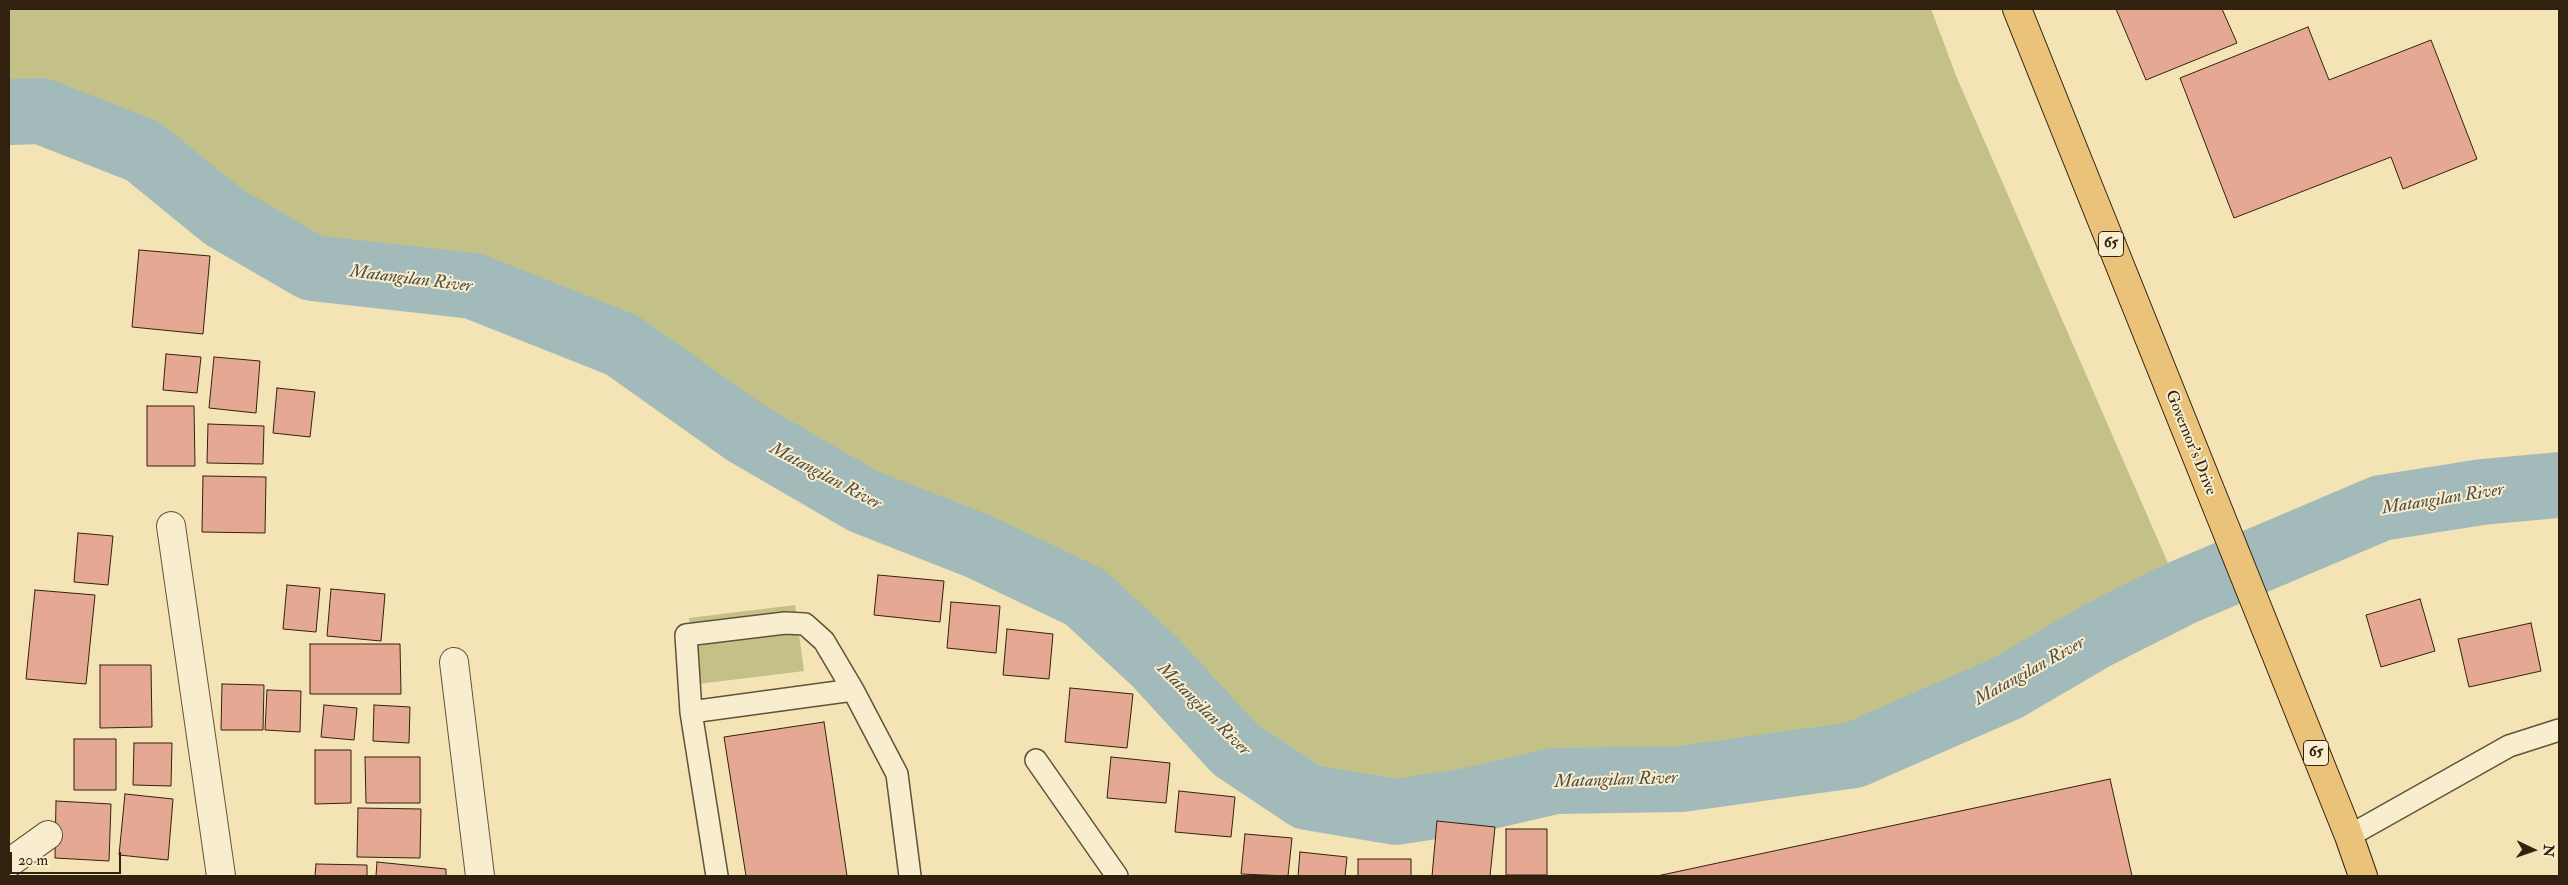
<!DOCTYPE html>
<style>
body{margin:0}
#map{position:relative;width:2568px;height:885px;overflow:hidden;background:#f4e3b5;font-family:"IM FELL Double Pica",serif}
canvas{display:block}
.frame{position:absolute;inset:0;border:10px solid #31210f;pointer-events:none}
.north{position:absolute;left:2508px;top:825px;width:50px;height:50px;-webkit-text-stroke:4px #f8edcf;paint-order:stroke;rotate:93deg;font-size:14px;font-weight:700;line-height:20px;text-align:center;color:#31210f}
.north::after{content:'';display:block;margin:auto;width:18px;height:22px;background:#31210f;clip-path:polygon(50% 0,100% 100%,50% 72%,0 100%)}
.scale{position:absolute;left:10px;top:852px;width:111px;height:22px;box-sizing:border-box;border:2px solid #31210f;border-top:0;padding-left:6px;font-size:15px;line-height:18px;white-space:nowrap;color:#31210f;-webkit-text-stroke:4px #f8edcf;paint-order:stroke}
</style>
<div id="map">
<canvas width="2568" height="885"></canvas>
<div class="frame"></div>
<div class="north">N</div>
<div class="scale">20 m</div>
</div>
<script>
const ctx = document.querySelector('canvas').getContext('2d');
ctx.lineJoin = 'round';
function paint(path, color) {
  ctx.fillStyle = color;
  ctx.fill(path, 'evenodd');
}
function toPath(rows) {
  const path = new Path2D();
  for (const r of rows) {
    path.moveTo(r[0], r[1]);
    for (let i = 2; i < r.length; i += 2) path.lineTo(r[i], r[i + 1]);
  }
  return path;
}
function trace(path, color, width, dash) {
  ctx.strokeStyle = color;
  ctx.lineWidth = width;
  ctx.lineCap = dash ? 'butt' : 'round';
  ctx.setLineDash(dash || []);
  ctx.stroke(path);
}
function write(font, color, halo, rows, align = 'center') {
  ctx.font = font + ' "IM FELL Double Pica",serif';
  ctx.lineWidth = 4;
  ctx.setLineDash([]);
  ctx.textBaseline = 'middle';
  ctx.strokeStyle = halo;
  ctx.fillStyle = color;
  for (const [text, x, y, turn = 0] of rows) {
    ctx.save();
    ctx.translate(x, y);
    ctx.rotate((+turn || 0) * Math.PI / 180);
    ctx.textAlign = isNaN(turn) ? turn : align;
    if (halo) ctx.strokeText(text, 0, 0);
    ctx.fillText(text, 0, 0);
    ctx.restore();
  }
}
paint(toPath([
 [9,9,1931,9,1957,78,2181,593,2096,636,2007,688,1854,755,1681,779,1555,781,1468,801,1396,812,1307,797,1235,749,1155,662,1085,597,863,501,622,345,473,286,312,268,143,151,41,111,9,112],
 [795,605,804,671,698,684,689,618]
]), '#c3c188');
trace(toPath([
 [9,112,41,111,143,151,224,217,312,268,473,286,622,345,746,433,863,501,978,546,1085,597,1155,662,1235,749,1307,797,1396,812,1468,801,1555,781,1681,779,1854,755,2007,688,2096,636,2181,593,2381,508,2482,492,2559,485]
]), '#a2bbba', 66);
const building = toPath([
 [2116,9,2222,9,2237,43,2146,80,2116,9],
 [2308,27,2329,80,2431,40,2477,159,2403,189,2391,157,2234,218,2180,78,2308,27],
 [139,250,210,256,203,334,132,327,139,250],
 [166,354,201,357,197,393,163,390,166,354],
 [214,357,260,361,256,413,209,408,214,357],
 [277,388,315,392,310,437,273,433,277,388],
 [147,406,194,406,195,466,147,466,147,406],
 [208,424,264,426,263,464,207,463,208,424],
 [203,476,266,477,265,533,202,532,203,476],
 [78,533,113,536,108,585,74,582,78,533],
 [878,575,944,581,940,622,874,615,878,575],
 [287,585,320,588,316,632,283,629,287,585],
 [331,589,385,594,381,641,327,636,331,589],
 [35,590,95,595,86,684,26,679,35,590],
 [2420,599,2435,651,2381,667,2366,615,2420,599],
 [951,602,1000,606,996,653,947,648,951,602],
 [2531,623,2541,671,2469,687,2458,639,2531,623],
 [1007,629,1053,634,1049,679,1003,675,1007,629],
 [310,644,400,644,401,694,310,694,310,644],
 [100,665,151,665,152,727,100,728,100,665],
 [222,684,264,685,263,730,221,730,222,684],
 [1070,688,1133,694,1127,748,1065,742,1070,688],
 [267,690,301,691,300,732,265,730,267,690],
 [324,705,357,708,354,740,321,737,324,705],
 [374,705,410,707,409,743,373,741,374,705],
 [824,722,847,876,746,876,724,737,824,722],
 [74,739,116,739,116,790,74,790,74,739],
 [134,743,172,743,171,786,133,785,134,743],
 [315,750,351,750,351,803,315,804,315,750],
 [365,757,420,757,420,803,366,803,365,757],
 [1111,757,1170,763,1166,803,1107,798,1111,757],
 [2110,779,2132,876,1657,876,2110,779],
 [1179,791,1235,797,1231,837,1175,832,1179,791],
 [125,794,173,799,168,860,119,855,125,794],
 [56,801,111,804,109,861,55,858,56,801],
 [358,808,421,809,420,858,357,857,358,808],
 [1437,821,1495,827,1490,876,1432,876,1437,821],
 [1506,829,1547,829,1547,875,1506,875,1506,829],
 [1245,834,1292,838,1288,876,1241,874,1245,834],
 [1300,852,1347,857,1345,876,1298,876,1300,852],
 [1358,859,1411,859,1411,876,1358,876,1358,859],
 [377,862,446,869,446,876,376,876,377,862],
 [316,864,367,865,367,876,315,876,316,864]
]);
paint(building, '#e5a993');
trace(building, '#31210f', 1);
const service = toPath([
 [691,712,853,690],
 [1036,760,1117,876],
 [2349,836,2509,746,2559,730],
 [717,876,691,712,686,635,785,623,805,624,824,641,853,690,897,774,910,876]
]);
const minor = toPath([
 [171,526,221,876],
 [454,662,480,876],
 [9,863,48,835]
]);
const primary = toPath([
 [2017,9,2349,836,2363,876]
]);
trace(service, '#625238', 24);
trace(minor, '#625238', 30);
trace(primary, '#31210f', 30);
trace(service, '#f8edcf', 21);
trace(minor, '#f8edcf', 28);
trace(primary, '#eac27a', 28);
for (const [x, y, w] of [
 [2111,244,25],
 [2316,753,25]
]) {
  const box = new Path2D();
  box.roundRect(x - w / 2, y - 12.5, w, 25, 4);
  ctx.fillStyle = '#f8edcf';
  ctx.fill(box);
  trace(box, '#31210f', 1);
}
write('bold 15px', '#31210f', null, [
 ["65",2111,244],
 ["65",2316,753]
]);
write('16px', '#31210f', '#f8edcf', [
 ["Governor's Drive",2190,443,68]
]);
write('italic 18px', '#534f42', '#f8edcf', [
 ["Matangilan River",411,280,7],
 ["Matangilan River",825,477,28],
 ["Matangilan River",2443,500,-9],
 ["Matangilan River",2030,672,-29],
 ["Matangilan River",1203,710,45],
 ["Matangilan River",1616,781,-2]
]);
</script>
